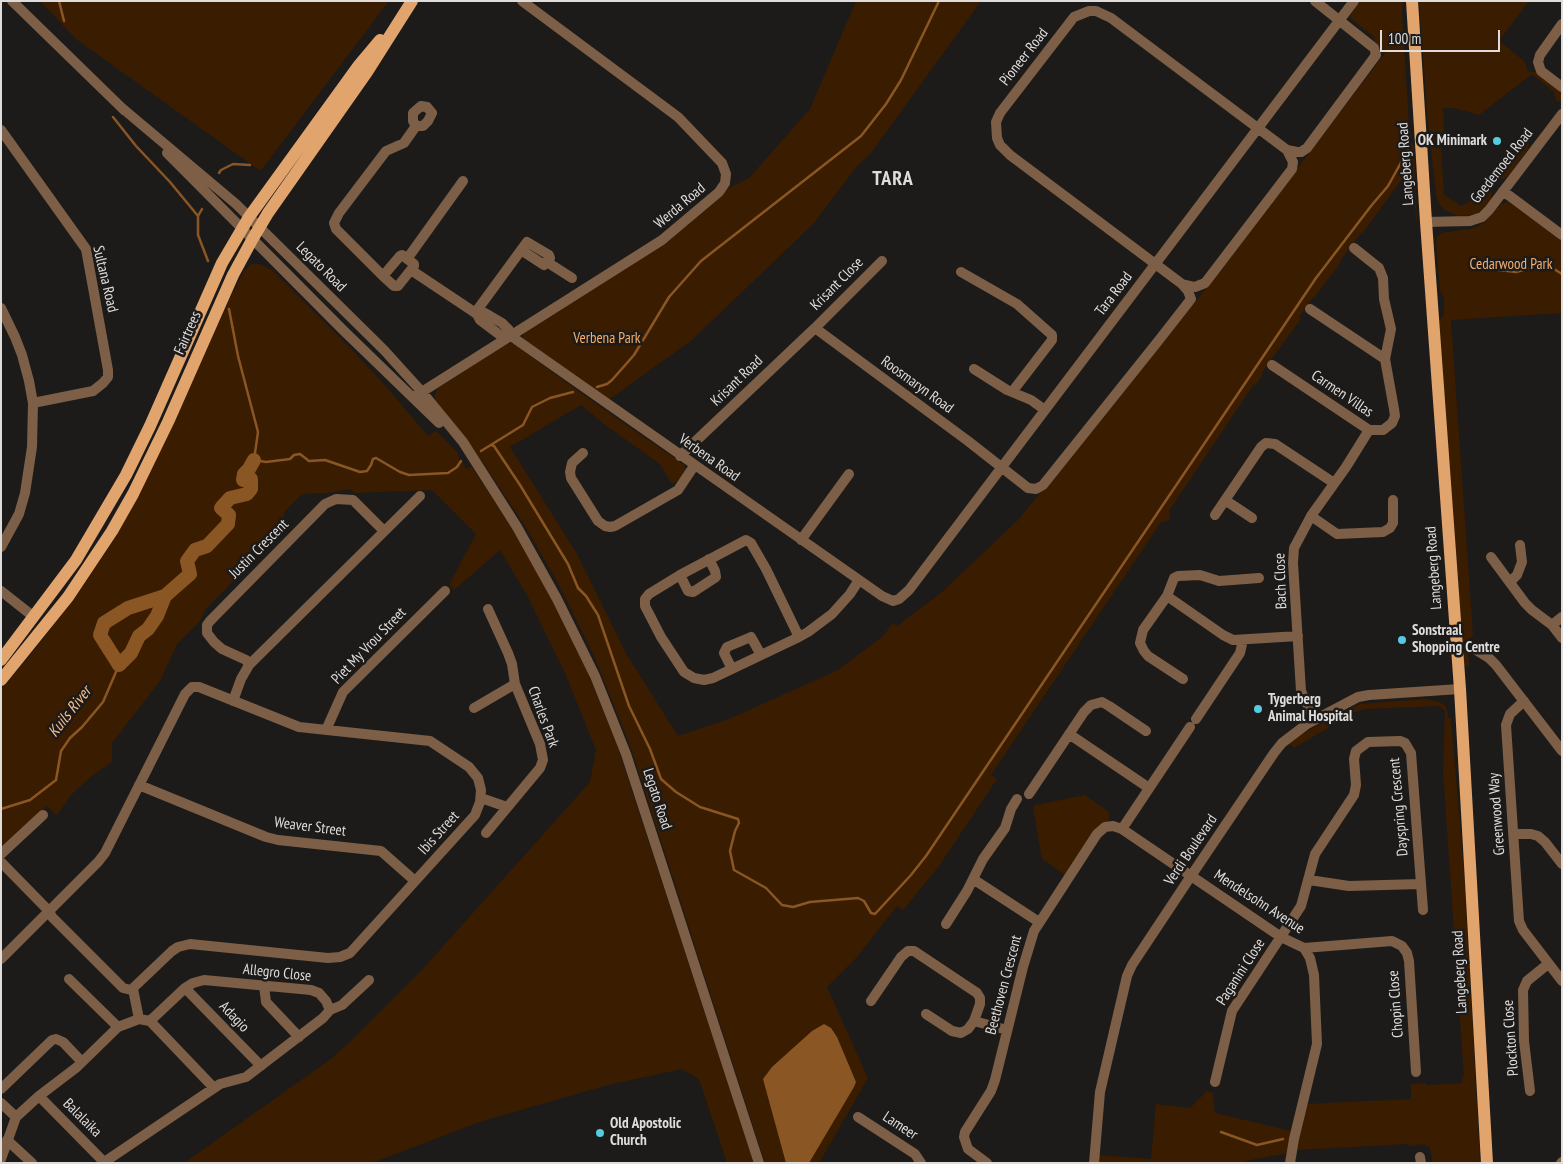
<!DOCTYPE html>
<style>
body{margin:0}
#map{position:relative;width:1563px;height:1164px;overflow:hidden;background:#1d1b19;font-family:"PT Sans Narrow",sans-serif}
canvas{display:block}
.frame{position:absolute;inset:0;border:2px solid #dfdddc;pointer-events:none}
.scale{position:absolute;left:1380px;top:30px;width:120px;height:22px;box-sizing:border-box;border:2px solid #dfdddc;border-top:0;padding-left:6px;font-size:15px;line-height:18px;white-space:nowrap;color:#dfdddc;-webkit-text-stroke:4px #1d1b19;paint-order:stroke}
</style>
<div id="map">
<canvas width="1563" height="1164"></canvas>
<div class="frame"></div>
<div class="scale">100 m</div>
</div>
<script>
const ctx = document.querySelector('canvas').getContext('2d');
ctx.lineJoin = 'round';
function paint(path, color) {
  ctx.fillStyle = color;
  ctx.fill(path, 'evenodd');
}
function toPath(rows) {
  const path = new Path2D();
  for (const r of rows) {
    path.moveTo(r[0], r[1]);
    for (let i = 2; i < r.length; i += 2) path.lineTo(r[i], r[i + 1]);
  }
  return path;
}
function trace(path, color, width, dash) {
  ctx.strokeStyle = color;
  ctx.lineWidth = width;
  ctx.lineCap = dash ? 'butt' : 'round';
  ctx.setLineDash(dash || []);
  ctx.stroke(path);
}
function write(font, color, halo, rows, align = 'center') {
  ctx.font = font + ' "PT Sans Narrow",sans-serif';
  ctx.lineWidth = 5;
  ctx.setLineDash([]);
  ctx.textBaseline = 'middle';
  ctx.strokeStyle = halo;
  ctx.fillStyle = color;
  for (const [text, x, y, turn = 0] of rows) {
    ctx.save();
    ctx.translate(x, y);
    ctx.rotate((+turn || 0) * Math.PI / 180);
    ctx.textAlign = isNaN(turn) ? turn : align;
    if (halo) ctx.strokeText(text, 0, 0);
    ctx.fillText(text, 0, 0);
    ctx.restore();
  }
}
paint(toPath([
 [40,1,389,1,262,169,259,170,76,39],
 [856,1,981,1,871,153,858,165,813,224,692,340,607,401,523,340,523,334,526,330,671,239,725,190,749,178,810,109],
 [1360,1,1403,1,1402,14,1410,139,1414,145,1417,224,1410,168,1362,234,1361,233,1340,261,1341,262,1314,298,1313,297,1299,317,1301,319,1262,372,1263,374,1256,385,1254,384,1169,511,1170,520,1161,522,991,775,997,779,939,866,903,910,897,906,856,958,827,987,868,1078,819,1163,765,1163,631,748,595,658,559,585,525,526,484,464,435,400,435,394,438,388,508,343,514,344,599,406,683,464,686,469,684,476,672,484,660,464,608,427,581,405,510,447,577,554,627,655,678,736,729,719,838,670,882,637,893,623,897,626,942,592,1018,520,1200,296,1386,52,1375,44,1374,37,1351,19,1350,14],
 [1419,1,1529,1,1499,41,1524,61,1528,71,1539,73,1562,92,1562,102,1556,101,1554,92,1532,74,1479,115,1454,108,1443,108,1444,131,1441,148,1444,195,1461,206,1491,189,1491,199,1482,210,1475,214,1464,216,1456,215,1445,210,1438,202,1435,188,1427,110],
 [1522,136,1529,142,1528,149,1508,176,1503,179,1498,178,1504,170,1500,166,1505,153,1509,154,1513,144,1516,145],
 [1508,202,1514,205,1562,241,1562,313,1451,320,1473,636,1467,641,1469,666,1463,666,1459,588,1451,493,1439,321,1444,314,1444,297,1440,291,1436,242,1437,237,1441,233,1470,229,1479,226,1487,220,1501,204],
 [252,264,259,264,272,270,355,353,382,382,428,436,436,431,458,453,458,457,465,466,465,469,471,466,531,557,580,652,617,745,754,1163,727,1163,699,1079,682,1069,608,1085,482,1121,372,1163,184,1163,331,1059,351,1041,421,971,590,782,596,750,565,673,527,595,500,550,454,590,449,585,476,534,432,490,355,493,351,489,327,493,302,494,284,512,284,530,205,610,200,621,177,644,160,681,112,743,112,762,94,774,72,794,57,815,47,806,1,848,1,690,40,643,78,592,173,424,230,298,244,271],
 [1426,699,1440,702,1446,707,1449,718,1451,719,1465,885,1480,1163,1433,1163,1430,1148,1424,1144,1409,1146,1408,1144,1296,1150,1307,1104,1411,1099,1411,1084,1426,1083,1426,1085,1462,1083,1462,1077,1464,1076,1443,771,1445,711,1439,706,1365,709,1355,712,1294,748,1289,743,1296,738,1337,714,1360,704],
 [1085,795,1109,812,1109,821,1103,823,1096,828,1065,875,1042,859,1033,808,1036,805],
 [1207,1091,1213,1093,1215,1113,1292,1131,1287,1153,1236,1163,1099,1163,1099,1155,1151,1159,1156,1104,1190,1108]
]), '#3a1c00');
paint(toPath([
 [824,1024,831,1028,837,1037,856,1082,854,1087,809,1163,786,1163,763,1079,772,1067,812,1031]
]), '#8a5623');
trace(toPath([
 [59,1,64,21],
 [113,117,136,146,170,182,198,216,198,235,208,261],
 [219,173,221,170,233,164,250,165],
 [198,216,202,209],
 [1482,268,1516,272,1546,264,1562,274],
 [229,309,238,356,258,432,254,460,266,462,290,459,294,455,300,454,309,461,325,460,360,472,367,471,371,465,373,459,376,458,400,472,409,475,448,473,457,467,461,461],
 [597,387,607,384,612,380,634,355,669,297,701,261,861,136,886,104,901,80,939,1],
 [491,445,494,446,520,485,568,564,578,588,586,596,598,615,629,706,650,749,661,779,676,792,700,807,738,819,739,823,735,831,730,851,734,870,766,888,782,905,793,907,810,902,858,898,864,901,871,913,875,914,911,875,926,856,1316,278,1371,206,1388,186,1408,150],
 [481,451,523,425,532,407,550,398,573,392],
 [1,809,30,800,56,780,61,751,70,738,82,727,103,702,119,665],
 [1221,1132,1257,1145,1283,1139]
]), '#8a5623', 2.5);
trace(toPath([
 [165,596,157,616,148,629,139,636,131,653,119,665,100,635,104,623,128,608,165,596,190,574,187,561,195,550,207,546,228,524,229,515,221,508,230,498,247,494,251,489,251,479,243,480,244,474,249,469,254,460]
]), '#8a5623', 14);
trace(toPath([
 [12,1,125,111],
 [1562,24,1540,55,1538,62,1541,71,1562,87],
 [122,108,236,204,384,350,422,392,463,442,517,527,557,599,595,676,626,754,759,1163],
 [1,130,86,249,108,370,108,377,103,383,93,391,33,403],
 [1287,150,1297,152,1301,152,1307,148,1376,55,1374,48,1315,1],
 [167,153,343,330,439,423],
 [1503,191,1562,235],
 [1426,222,1470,221,1482,217,1489,210,1562,114],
 [407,259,463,181],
 [547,262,572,278],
 [411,270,477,314,480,320,500,335,511,336],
 [961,272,1017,304,1052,335,1052,340,1012,392],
 [383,276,400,256,402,255,414,264,414,266,398,286,394,286,383,276,336,229,334,223,339,213,386,151,404,143,416,126,423,126,428,121,432,113,427,107,421,106,413,113,413,121,416,126],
 [1,308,15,337,22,355,29,381,33,403,32,447,25,493,19,514,1,547],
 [1310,309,1385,359],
 [475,313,527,242,549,255,550,258,544,265,521,250],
 [477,314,485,313,502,323,509,330,511,336],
 [815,328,968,441,1028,488,1036,489,1043,485,1159,340,1191,299,1188,291,1182,284,1010,155,1000,145,997,138,996,122,1000,113,1074,17,1089,11,1096,11,1111,18,1287,150,1293,162,1292,169,1205,283,1195,287,1182,284],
 [511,336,882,596,893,601,899,599,909,590,1354,1],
 [1272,365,1369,430,1383,430,1392,423,1395,416,1394,409,1385,359,1391,329,1384,299,1383,278,1379,268,1354,248],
 [974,369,1007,390,1031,400,1045,410],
 [417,395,662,240,719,192,725,183,726,174,722,163,678,117,522,1],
 [583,453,572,463,570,472,571,478,598,521,605,526,610,527,615,526,678,490,694,466],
 [680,456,815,328,882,261],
 [1225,500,1252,518],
 [1215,515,1261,447,1266,443,1275,444,1334,483],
 [1311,516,1337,534,1383,532,1390,528,1393,523,1393,500],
 [801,540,849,474],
 [1491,557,1525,603,1532,610,1552,625,1562,638],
 [680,575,688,591,693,592,716,577,715,571,709,559],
 [1510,582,1517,575,1522,562,1520,545],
 [1,591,34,617],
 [1167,596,1223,635,1233,640,1298,636],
 [1552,625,1562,617],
 [799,637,766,569,751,543,746,540,680,575,649,594,645,599,645,606,661,637,684,672,694,678,704,680,713,678,799,637,808,632,832,614,850,594,859,580],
 [1476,650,1489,658,1496,665,1562,751],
 [249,665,246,660,222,649,214,642,207,633,207,625,210,621,325,504,336,499,353,500,384,531],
 [732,669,724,653,727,647,751,637,761,655],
 [1183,679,1148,656,1144,651,1140,643,1143,630,1167,596,1174,578,1178,576,1200,575,1219,581,1259,578],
 [233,701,241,679,249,665,420,496],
 [1524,701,1510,714,1506,725,1519,921,1523,930,1562,981],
 [474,708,515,684],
 [1196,719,1240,653,1243,640],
 [1314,719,1301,691,1293,563,1294,548,1311,516,1346,467,1369,430],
 [326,730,343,692,445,591],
 [1069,734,1149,788],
 [139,785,266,837,278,840,381,851,415,881],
 [1029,794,1084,712,1091,705,1102,702,1109,706,1146,731],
 [481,798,507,807],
 [1122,829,1190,727],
 [486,833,540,768,543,760,540,744,515,684,512,664,508,653,488,609],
 [1514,834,1531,834,1538,836,1545,842,1562,864],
 [1,854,43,815],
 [1,862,45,907,49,911,52,917,123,988,131,990,172,951,178,947,190,944,328,958,340,957,350,953,475,815,480,802,481,790,478,778,469,767,430,741,299,727,199,687,192,687,185,694,105,853,98,862,1,959],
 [973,879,1039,922],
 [1309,880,1349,886,1420,884],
 [946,924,967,891,983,859,1005,828,1011,809,1017,799],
 [1304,948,1392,941,1402,946,1407,953,1409,961,1416,1072],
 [69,979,118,1027],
 [264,986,266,1002,299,1037],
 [185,988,261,1066],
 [133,989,139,1019],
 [871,1001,901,957,908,951,914,951,977,993,980,998,980,1004,974,1021,968,1029,961,1033,952,1031,926,1014],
 [330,1010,342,1005,369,980],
 [150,1021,214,1088],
 [974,1021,1007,1030],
 [1215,1082,1232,1011,1301,906,1315,854,1354,795,1356,785,1354,759,1356,751,1368,742,1400,741,1405,743,1411,753,1423,910],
 [1,1089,52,1040,56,1039,63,1042,82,1062],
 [1530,1091,1524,1041,1523,990,1527,981,1548,964],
 [39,1096,104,1162],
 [1,1103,16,1117],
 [858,1117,915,1154,921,1163],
 [7,1140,32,1163],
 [1420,1157,1421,1163],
 [1,1159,16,1117,39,1096,77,1067,118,1027,139,1019,150,1021,185,988,193,983,204,980,311,990,319,993,326,1001,330,1010,323,1018,246,1077,220,1084,103,1163],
 [987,1163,968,1149,964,1137,965,1132,991,1091,995,1080,1023,967,1034,931,1097,834,1105,827,1113,826,1122,829,1281,937,1304,948,1310,958,1314,975,1317,1044,1294,1139,1290,1163],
 [1094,1163,1100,1092,1127,976,1132,965,1191,876,1274,753,1282,743,1307,724,1358,697,1369,695,1460,689],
 [1561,1163,1562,1162]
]), '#7c5f46', 10);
trace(toPath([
 [1412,1,1426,222,1460,689,1487,1163],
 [1,660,76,560,126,475,150,426,222,263,249,217,359,65,380,40],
 [1,680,68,597,112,531,133,494,168,422,233,275,252,240,268,213,367,72,412,1]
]), '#e1a46d', 12);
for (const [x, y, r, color] of [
 [1497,141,5,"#55cae0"],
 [1402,640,5,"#55cae0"],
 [1258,709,5,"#55cae0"],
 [600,1133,5,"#55cae0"]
]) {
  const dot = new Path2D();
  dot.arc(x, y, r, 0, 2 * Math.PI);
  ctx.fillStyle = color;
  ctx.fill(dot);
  trace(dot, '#1d1b19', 2);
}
write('15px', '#dfdddc', '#1d1b19', [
 ["Pioneer Road",1024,57,-52],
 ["Langeberg Road",1406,164,-94],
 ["Goedemoed Road",1502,166,-52],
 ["Werda Road",680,206,-40],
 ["Legato Road",321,267,45],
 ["Sultana Road",105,279,77],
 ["Krisant Close",837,284,-45],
 ["Tara Road",1114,294,-53],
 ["Fairtrees",188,333,-66],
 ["Krisant Road",737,381,-44],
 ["Roosmaryn Road",917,385,36],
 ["Carmen Villas",1342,394,34],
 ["Verbena Road",709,458,35],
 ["Justin Crescent",259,549,-45],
 ["Langeberg Road",1434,568,-94],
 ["Bach Close",1281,581,-92],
 ["Piet My Vrou Street",369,646,-46],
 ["Charles Park",543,717,70],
 ["Legato Road",657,799,72],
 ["Dayspring Crescent",1399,807,-95],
 ["Greenwood Way",1497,814,-94],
 ["Weaver Street",310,827,7],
 ["Ibis Street",439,833,-48],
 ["Verdi Boulevard",1191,850,-56],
 ["Mendelsohn Avenue",1259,902,33],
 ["Paganini Close",1241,972,-57],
 ["Langeberg Road",1460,972,-93],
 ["Allegro Close",277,973,6],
 ["Beethoven Crescent",1004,985,-75],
 ["Chopin Close",1396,1004,-94],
 ["Adagio",234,1017,46],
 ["Plockton Close",1511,1038,-94],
 ["Balalaika",82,1118,45],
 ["Lameer",900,1126,33]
]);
write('bold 15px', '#dfdddc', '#1d1b19', [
 ["OK Minimark",1487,141,"right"],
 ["Sonstraal",1412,631],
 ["Shopping Centre",1412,648],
 ["Tygerberg",1268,700],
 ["Animal Hospital",1268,717],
 ["Old Apostolic",610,1124],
 ["Church",610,1141]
], 'left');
write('15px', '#f6ae6b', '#1d1b19', [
 ["Cedarwood Park",1511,265],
 ["Verbena Park",607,339]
]);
write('italic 16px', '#f7c090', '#1d1b19', [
 ["Kuils River",70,712,-52]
]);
ctx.letterSpacing = '1px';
write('bold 20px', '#dfdddc', '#1d1b19', [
 ["TARA",893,179]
]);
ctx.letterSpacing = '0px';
</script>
